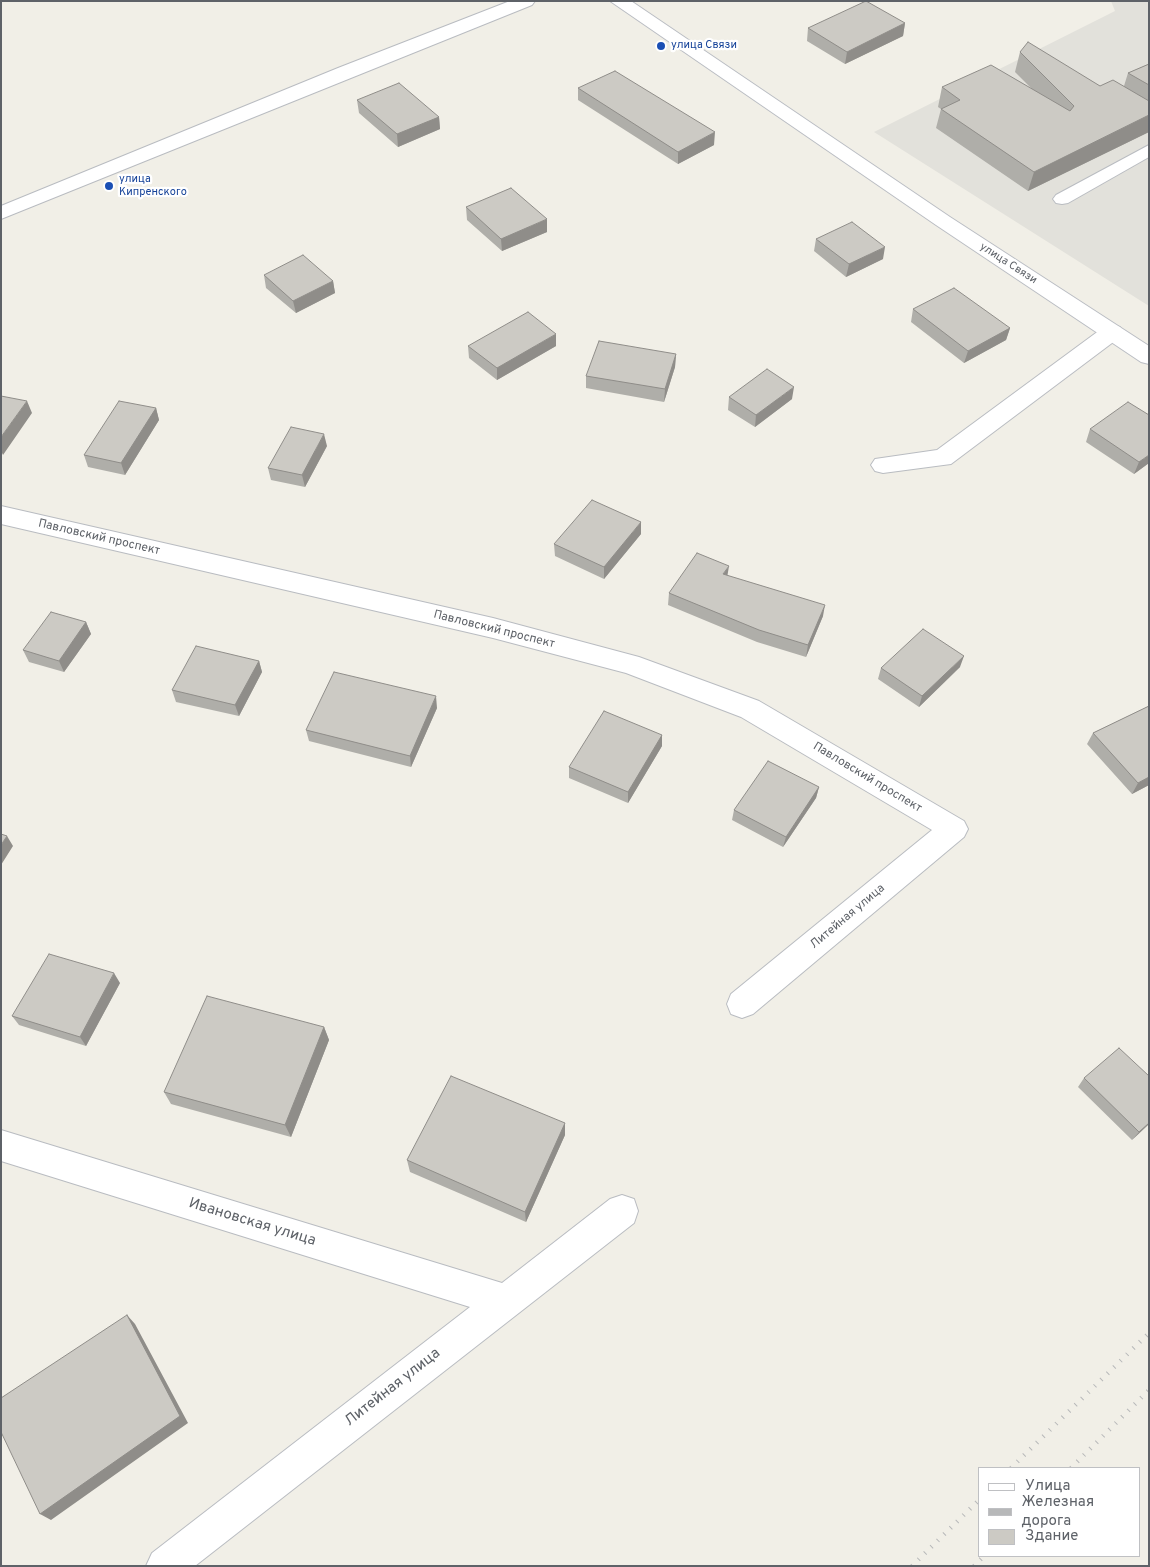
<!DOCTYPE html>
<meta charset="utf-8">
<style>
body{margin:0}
#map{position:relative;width:1150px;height:1567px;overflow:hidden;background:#f1efe7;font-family:Overpass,sans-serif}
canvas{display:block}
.frame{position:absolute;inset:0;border:2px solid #5e6268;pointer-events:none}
.legend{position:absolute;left:978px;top:1467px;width:162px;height:90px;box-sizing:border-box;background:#fff;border:1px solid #bfc0c3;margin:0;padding:6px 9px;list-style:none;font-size:15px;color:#5e6268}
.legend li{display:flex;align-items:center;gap:10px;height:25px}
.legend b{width:25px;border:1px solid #bfc0c3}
</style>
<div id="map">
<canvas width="1150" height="1567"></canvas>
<div class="frame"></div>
<ul class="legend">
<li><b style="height:6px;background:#fff"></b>Улица</li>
<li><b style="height:6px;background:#b7b8b9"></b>Железная дорога</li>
<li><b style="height:14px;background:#cccac4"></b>Здание</li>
</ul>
</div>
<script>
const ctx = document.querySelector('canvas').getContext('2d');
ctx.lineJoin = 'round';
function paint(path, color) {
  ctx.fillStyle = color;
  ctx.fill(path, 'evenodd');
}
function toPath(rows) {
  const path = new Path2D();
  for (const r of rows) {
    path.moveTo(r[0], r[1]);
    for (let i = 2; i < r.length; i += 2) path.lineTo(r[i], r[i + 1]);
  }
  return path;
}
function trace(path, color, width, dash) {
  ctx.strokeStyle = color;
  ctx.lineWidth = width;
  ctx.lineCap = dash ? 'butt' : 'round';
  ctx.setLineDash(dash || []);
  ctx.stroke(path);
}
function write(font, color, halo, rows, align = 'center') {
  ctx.font = font + ' Overpass,sans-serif';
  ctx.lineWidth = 4.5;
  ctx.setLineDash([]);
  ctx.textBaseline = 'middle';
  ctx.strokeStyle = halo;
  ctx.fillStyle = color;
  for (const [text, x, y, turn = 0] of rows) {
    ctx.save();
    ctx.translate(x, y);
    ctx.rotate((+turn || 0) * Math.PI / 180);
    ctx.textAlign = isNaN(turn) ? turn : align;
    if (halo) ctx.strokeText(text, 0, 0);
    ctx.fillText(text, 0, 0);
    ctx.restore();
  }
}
paint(toPath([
 [1111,1,1149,1,1149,306,874,132,1115,11]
]), '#e2e1db');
const lane = toPath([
 [1149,145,1149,157,1068,203,1062,204,1056,203,1053,199,1056,195,1149,145]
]);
const street = toPath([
 [510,1,535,1,532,5,1,219,1,206,338,68,510,1],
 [1112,325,1120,327,1123,332,1120,337,951,464,883,473,875,471,871,465,875,459,937,450,1104,327,1112,325],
 [1,506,493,618,639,657,759,701,964,821,968,829,964,837,753,1014,742,1018,731,1014,727,1004,731,994,932,830,741,717,626,673,493,638,1,524,1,506],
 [1,1130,502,1283,610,1199,622,1195,634,1199,638,1211,634,1223,195,1566,146,1566,152,1553,470,1307,1,1161,1,1130]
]);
const secondary = toPath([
 [610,1,631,1,950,217,1149,346,1149,364,1141,362,936,225,610,1]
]);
trace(lane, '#b9bcc1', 2);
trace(street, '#b9bcc1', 2);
trace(secondary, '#babdc3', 2);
paint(lane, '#fff');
paint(street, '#fff');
paint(secondary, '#fff');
trace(toPath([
 [1011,1468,1149,1333],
 [1071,1468,1149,1390],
 [912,1566,979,1500],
 [974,1566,984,1556]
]), '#b7b8b9', 4.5, [1, 8]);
paint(toPath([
 [905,23,903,36,845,64,807,41,808,28],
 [1020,52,1100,86,1124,86,1128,73,1149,64,1149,132,1028,191,936,128,941,109,938,107,942,87,1031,88,1015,72],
 [578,88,714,145,678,164,578,100],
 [357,100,439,117,440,129,398,147,359,113],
 [466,207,547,232,502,251,467,220],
 [816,239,883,259,846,277,814,251],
 [264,275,333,281,335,293,296,313,266,288],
 [913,309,1010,328,1006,340,964,363,911,322],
 [468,346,556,346,497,380,469,358],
 [676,354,675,367,664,402,586,388,586,376],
 [729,397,792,399,755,427,728,410],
 [156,408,159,420,125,475,88,467,84,455],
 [1090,429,1149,463,1134,474,1086,442],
 [327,446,305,487,271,480,268,468],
 [641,534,604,579,555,556,554,544],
 [727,575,823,616,806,657,757,642,668,605,669,593],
 [86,622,91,634,64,672,29,662,23,650],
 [259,661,262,672,239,716,176,702,172,690],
 [960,667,919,707,878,679,881,668],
 [1149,706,1149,785,1132,794,1087,744,1093,733],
 [437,708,411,767,309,741,306,730],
 [662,735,662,746,628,803,569,778,569,767],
 [819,787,816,798,783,847,732,820,734,810],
 [120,983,86,1046,19,1025,12,1016],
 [324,1027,329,1040,291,1137,171,1104,164,1092],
 [1149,1076,1149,1124,1132,1140,1078,1087,1084,1078],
 [565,1123,565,1135,526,1222,410,1172,407,1160]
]), '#afaea9');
paint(toPath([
 [905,23,903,36,845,64,847,52],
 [1149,115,1149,132,1028,191,1034,172],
 [439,117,440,129,398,147,397,134],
 [715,132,714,145,678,164,678,152],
 [547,219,547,232,502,251,501,239],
 [885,247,883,259,846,277,849,264],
 [333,281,335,293,296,313,293,301],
 [1010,328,1006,340,964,363,968,351],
 [556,334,556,346,497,380,497,368],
 [676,354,675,367,664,402,665,389],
 [794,387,792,399,755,427,756,415],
 [27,401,32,413,3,455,1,451,1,437],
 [156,408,159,420,125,475,121,463],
 [324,434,327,446,305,487,302,475],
 [1149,455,1149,463,1134,474,1139,462],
 [641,522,641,534,604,579,604,567],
 [729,566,727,578,723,574],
 [825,605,823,616,806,657,808,645],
 [86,622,91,634,64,672,59,661],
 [964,656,960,667,919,707,922,696],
 [259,661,262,672,239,716,235,705],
 [436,696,437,708,411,767,410,756],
 [662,735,662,746,628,803,628,792],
 [1149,777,1149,785,1132,794,1138,783],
 [819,787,816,798,783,847,786,837],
 [7,836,13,846,1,865,1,845],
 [114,973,120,983,86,1046,80,1037],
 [324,1027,329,1040,291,1137,285,1125],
 [565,1123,565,1135,526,1222,525,1212],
 [1149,1123,1149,1124,1132,1140,1139,1132],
 [127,1315,135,1324,188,1423,51,1520,40,1514]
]), '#8f8d89');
const building = toPath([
 [866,1,905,23,847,52,808,28,866,1],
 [1028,42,1100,86,1113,80,1149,101,1149,115,1034,172,941,109,960,100,942,87,991,65,1070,111,1074,106,1020,52,1028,42],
 [1149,64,1149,85,1128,73,1149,64],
 [615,71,715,132,678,152,578,88,615,71],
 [399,83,439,117,397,134,357,100,399,83],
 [511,188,547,219,501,239,466,207,511,188],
 [852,222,885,247,849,264,816,239,852,222],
 [303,255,333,281,293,301,264,275,303,255],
 [954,288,1010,328,968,351,913,309,954,288],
 [528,312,556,334,497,368,468,346,528,312],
 [599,341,676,354,665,389,586,376,599,341],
 [767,369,794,387,756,415,729,397,767,369],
 [1,396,27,401,1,437,1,396],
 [119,401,156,408,121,463,84,455,119,401],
 [1128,402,1149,415,1149,455,1139,462,1090,429,1128,402],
 [291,427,324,434,302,475,268,468,291,427],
 [592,500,641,522,604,567,554,544,592,500],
 [697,553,729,566,723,574,825,605,808,645,759,630,669,593,697,553],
 [51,612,86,622,59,661,23,650,51,612],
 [923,629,964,656,922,696,881,668,923,629],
 [196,646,259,661,235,705,172,690,196,646],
 [334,672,436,696,410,756,306,730,334,672],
 [1149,706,1149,777,1138,783,1093,733,1149,706],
 [604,711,662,735,628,792,569,767,604,711],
 [768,761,819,787,786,837,734,810,768,761],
 [1,834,7,836,1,845,1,834],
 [49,954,114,973,80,1037,12,1016,49,954],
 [207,996,324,1027,285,1125,164,1092,207,996],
 [1119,1048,1149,1076,1149,1123,1139,1132,1084,1078,1119,1048],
 [451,1076,565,1123,525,1212,407,1160,451,1076],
 [127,1315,180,1416,40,1514,1,1432,1,1398,127,1315]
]);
paint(building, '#cccac4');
trace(building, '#8f8d89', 1);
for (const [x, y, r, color] of [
 [661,46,5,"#1a4fb4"],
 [109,186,5,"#1a4fb4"]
]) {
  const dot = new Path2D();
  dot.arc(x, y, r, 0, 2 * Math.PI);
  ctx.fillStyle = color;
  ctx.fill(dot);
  trace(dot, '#fff', 2);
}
write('11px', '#164399', '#fff', [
 ["улица Связи",671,46],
 ["улица",119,180],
 ["Кипренского",119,193]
], 'left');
write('11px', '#5e6268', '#fff', [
 ["улица Связи",1008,264,33]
]);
write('12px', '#5e6268', '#fff', [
 ["Павловский проспект",99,538,13],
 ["Павловский проспект",494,630,14],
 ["Павловский проспект",867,778,31],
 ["Литейная улица",848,917,-40]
]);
write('15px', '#5e6268', '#fff', [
 ["Ивановская улица",252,1223,17],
 ["Литейная улица",393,1388,-38]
]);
</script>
